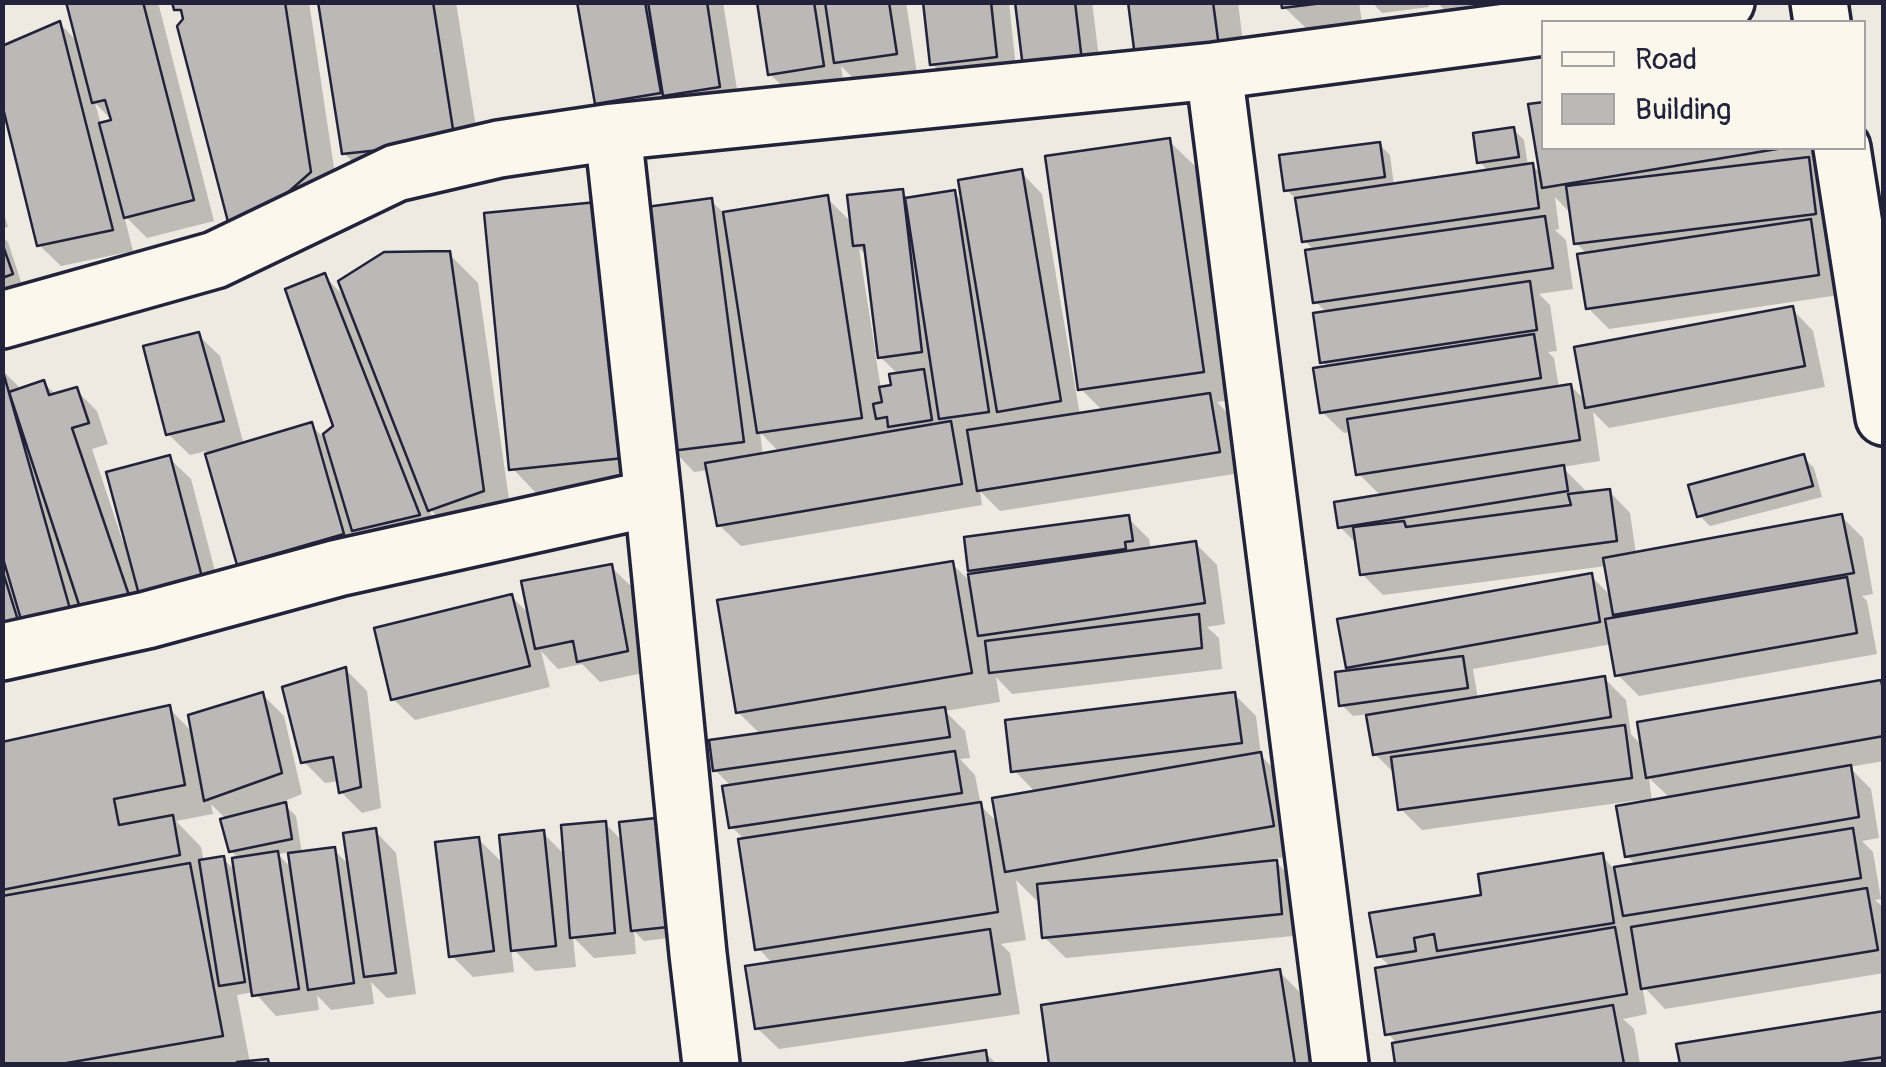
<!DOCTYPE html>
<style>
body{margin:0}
#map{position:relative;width:1886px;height:1067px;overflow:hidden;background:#eeeae2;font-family:Pangolin,sans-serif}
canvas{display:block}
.frame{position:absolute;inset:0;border:5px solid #22223b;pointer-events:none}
.legend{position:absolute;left:1541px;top:20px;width:325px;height:130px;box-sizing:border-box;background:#fbf7ec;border:2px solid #a4a2a5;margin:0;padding:12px 18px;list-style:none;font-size:30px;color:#22223b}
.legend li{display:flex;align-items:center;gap:20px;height:50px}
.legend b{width:50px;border:2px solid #a4a2a5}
</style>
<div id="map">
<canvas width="1886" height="1067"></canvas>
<div class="frame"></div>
<ul class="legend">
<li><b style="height:12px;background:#fbf7ec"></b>Road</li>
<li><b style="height:28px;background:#bcb8b8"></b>Building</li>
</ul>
</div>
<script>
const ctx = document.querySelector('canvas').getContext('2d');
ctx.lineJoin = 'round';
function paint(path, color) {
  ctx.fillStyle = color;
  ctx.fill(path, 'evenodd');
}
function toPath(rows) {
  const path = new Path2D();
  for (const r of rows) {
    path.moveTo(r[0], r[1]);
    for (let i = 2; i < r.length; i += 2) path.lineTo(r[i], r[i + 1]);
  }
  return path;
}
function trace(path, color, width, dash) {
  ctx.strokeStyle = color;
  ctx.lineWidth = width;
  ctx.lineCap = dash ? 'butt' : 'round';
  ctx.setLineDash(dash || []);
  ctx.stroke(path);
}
paint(toPath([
 [155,2,159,6,214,221,147,238,124,215,133,251,61,266,39,245,60,24,79,43,68,3],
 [95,103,114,122,101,125],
 [175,2,309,2,339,201,264,268,235,239,185,17,177,8],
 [320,2,456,2,483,171,373,182,344,153],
 [580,2,723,2,740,108,619,124,598,103],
 [760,2,906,2,917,74,858,83,841,66,844,87,792,96,770,74],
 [925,2,1009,2,1017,78,953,85,932,64],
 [1017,2,1092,2,1102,82],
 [1131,2,1238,2,1247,76],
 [1284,2,1359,2,1362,22,1306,28,1284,7],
 [1372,2,1428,2,1429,7,1382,13],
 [1437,2,1509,2,1445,11],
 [1513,129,1524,140,1528,166,1532,165,1543,176,1544,148,1825,148,1836,235,1825,236,1832,243,1839,295,1609,329,1588,308,1588,255,1576,243,1572,215,1555,197,1559,229,1555,230,1566,240,1573,289,1539,294,1550,305,1557,351,1548,352,1554,358,1559,388,1571,386,1587,402,1792,309,1813,331,1825,387,1609,428,1593,412,1600,461,1562,467,1585,490,1586,494,1609,491,1630,513,1636,554,1842,517,1863,538,1873,594,1862,596,1867,601,1877,654,1639,696,1617,674,1612,644,1473,669,1478,699,1604,678,1626,700,1631,734,1643,747,1880,682,1884,686,1884,761,1849,767,1871,789,1879,838,1862,841,1873,852,1881,899,1875,900,1884,908,1884,973,1665,1009,1642,985,1647,1014,1623,1019,1634,1029,1640,1064,1398,1064,1395,1045,1398,1044,1387,1033,1392,968,1379,956,1484,897,1602,856,1615,870,1637,866,1627,856,1641,805,1640,800,1422,830,1401,809,1396,775,1375,754,1368,714,1353,716,1342,705,1354,673,1348,667,1591,576,1612,597,1606,566,1383,595,1362,574,1358,545,1340,527,1382,497,1359,474,1352,432,1344,433,1322,412,1329,368,1322,361,1327,313,1316,302,1315,251,1305,241,1299,202,1287,190,1379,144,1390,155,1394,186,1489,172,1480,162],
 [1649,778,1671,799,1652,802],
 [1169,141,1199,170,1232,400,1217,402,1231,417,1240,473,1000,511,980,491,982,505,741,546,719,525,709,470,694,472,673,450,711,201,725,214,827,198,853,224,902,192,910,200,954,193,965,204,1021,172,1042,194,1080,415,1104,412,1080,388],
 [859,248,868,257,880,349,875,350],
 [875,352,899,375,894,387,881,389],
 [760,432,780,453,763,456],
 [597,205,652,487,541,498,512,468],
 [2,207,8,227,2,228],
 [2,237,8,242,22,285,2,292],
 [449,254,478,283,512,520,459,538,428,507,440,536,376,551,357,533,364,556,260,585,239,563,206,451,190,455,168,434,198,335,220,356,244,445,311,425,323,437,336,427,324,276,349,301],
 [2,370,22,390,43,382,56,395,76,390,97,411,108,444,92,449,123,542,127,541,169,458,191,479,228,621,2,663],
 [1803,457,1814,468,1822,497,1710,526,1699,515],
 [1128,518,1149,539,1151,550,1196,544,1217,565,1225,624,1207,627,1219,638,1222,669,1012,694,996,677,1000,702,945,711,965,731,970,758,960,759,975,775,981,806,999,824,1036,793,1014,770,1234,694,1256,716,1261,756,1289,784,1302,854,1273,859,1298,884,1303,935,1066,958,1044,937,1041,899,1036,900,1016,880,1026,940,1001,944,1010,953,1020,1014,779,1049,757,1028,773,964,758,948,745,840,732,827,732,787,715,770,761,735,738,712,952,564,972,583,977,575,971,570],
 [611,567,633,588,648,672,600,682,582,664,558,669,541,651,550,687,415,720,393,699,512,597,531,616],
 [346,670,367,691,381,808,362,813,341,792,339,781,325,783,304,762],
 [263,695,284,716,302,794,282,802,296,816,302,854,334,850,350,866,375,831,396,853,416,994,387,998,371,982,374,1004,331,1010,317,995,319,1010,276,1016,254,992,237,995,250,1063,267,1062,270,1064,2,1064,2,745,169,708,194,734],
 [211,804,227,820,231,851,239,859,236,871,223,859,204,862,201,847,176,821,213,814],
 [291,852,293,870,278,854],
 [655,820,666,831,677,937,644,941,634,931,636,954,594,958,573,937,576,967,535,971,511,947,514,972,473,977,452,956,478,839,505,865,543,833,566,856,605,823,623,842],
 [1279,971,1308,1001,1318,1064,1052,1064,1043,1007],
 [1884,1013,1884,1064,1683,1064,1679,1046],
 [985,1053,997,1064,913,1064]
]), '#0003');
const building = toPath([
 [66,2,143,2,194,200,124,218,99,123,111,120,105,100,92,103,66,2],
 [172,2,285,2,311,172,233,241,177,26,183,19,181,10,174,10,172,2],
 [318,2,433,2,455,142,342,154,318,2],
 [577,2,645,2,661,93,595,104,577,2],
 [648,2,707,2,720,87,663,96,648,2],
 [757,2,814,2,824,66,768,75,757,2],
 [825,2,889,2,897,54,834,63,825,2],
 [923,2,991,2,997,57,930,65,923,2],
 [1015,2,1075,2,1082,61,1023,68,1015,2],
 [1128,2,1213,2,1219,47,1135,57,1128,2],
 [1281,2,1331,2,1282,8,1281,2],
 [60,21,113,230,37,246,2,104,2,46,60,21],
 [1544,102,1544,148,1783,148,1542,188,1528,104,1544,102],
 [1514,127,1519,157,1477,163,1473,133,1514,127],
 [1170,138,1204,372,1078,390,1045,156,1170,138],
 [1380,142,1385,177,1284,191,1279,155,1380,142],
 [1809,157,1816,214,1574,244,1566,186,1809,157],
 [1533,163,1539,208,1302,242,1295,198,1533,163],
 [1022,169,1061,401,997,412,958,180,1022,169],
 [903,189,922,352,878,358,864,245,853,246,847,195,903,189],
 [955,190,989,412,939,419,905,198,955,190],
 [828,195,862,418,757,433,723,212,828,195],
 [712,198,744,442,671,451,639,208,712,198],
 [597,202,624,458,509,470,484,213,597,202],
 [1545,216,1553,268,1313,303,1305,250,1545,216],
 [1811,219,1819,275,1586,309,1577,254,1811,219],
 [2,243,13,274,2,278,2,243],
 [450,251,484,491,428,511,338,281,384,252,450,251],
 [325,273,420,515,352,531,323,434,333,426,285,289,325,273],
 [1530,281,1537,330,1320,363,1313,313,1530,281],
 [1793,306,1805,366,1585,408,1574,347,1793,306],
 [199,332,224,421,166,435,143,346,199,332],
 [1534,334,1541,378,1320,413,1313,368,1534,334],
 [2,368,72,616,25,633,2,555,2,368],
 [924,369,932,420,888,427,887,417,876,419,873,404,882,402,879,387,891,385,889,374,924,369],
 [44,380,49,395,77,387,89,423,72,428,134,610,86,626,9,392,44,380],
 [1571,384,1580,440,1356,475,1347,419,1571,384],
 [1210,393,1220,452,977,491,967,430,1210,393],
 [951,421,962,484,717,526,705,463,951,421],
 [312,422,344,534,237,565,205,454,312,422],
 [1804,454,1813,486,1697,517,1688,485,1804,454],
 [170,455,208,600,145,617,106,472,170,455],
 [1564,465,1568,491,1338,528,1334,502,1564,465],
 [1610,489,1617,541,1360,575,1353,527,1404,521,1406,527,1571,505,1568,494,1610,489],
 [1842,514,1854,573,1613,615,1603,558,1842,514],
 [1129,515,1133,541,1125,542,1126,549,968,571,964,537,1129,515],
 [1196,541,1205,603,978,636,968,574,1196,541],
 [953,561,972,673,736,713,717,600,953,561],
 [612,564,628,651,577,662,573,641,535,649,521,581,612,564],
 [2,569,21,630,2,636,2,569],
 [1592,573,1600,622,1346,668,1337,619,1592,573],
 [1847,577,1857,633,1615,676,1605,619,1847,577],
 [512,594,530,666,391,700,374,628,512,594],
 [1199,614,1202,648,989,673,985,641,1199,614],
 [1463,656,1468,688,1339,706,1335,672,1463,656],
 [346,667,361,787,339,793,333,757,301,763,282,687,346,667],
 [1605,676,1611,717,1373,755,1366,715,1605,676],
 [1881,680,1884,694,1884,736,1646,778,1637,722,1881,680],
 [263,692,282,773,204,801,188,715,263,692],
 [1235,692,1242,743,1011,772,1005,720,1235,692],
 [170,705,185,785,114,799,119,825,173,815,180,855,2,890,2,742,170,705],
 [945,707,950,737,713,771,709,740,945,707],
 [1625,725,1632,778,1398,810,1391,757,1625,725],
 [955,751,962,793,729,828,722,786,955,751],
 [1261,752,1274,826,1005,872,992,798,1261,752],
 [1851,765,1859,817,1625,857,1616,806,1851,765],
 [286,802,292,839,229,852,220,819,286,802],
 [981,802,998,912,755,950,738,839,981,802],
 [656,818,668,927,631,931,619,822,656,818],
 [606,821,615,933,570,938,561,825,606,821],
 [376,828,396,973,364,977,343,833,376,828],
 [1853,828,1861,878,1623,916,1614,867,1853,828],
 [544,830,556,946,511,951,499,835,544,830],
 [479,837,494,951,449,957,435,842,479,837],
 [335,847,354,983,308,990,288,853,335,847],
 [278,851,299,989,252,996,232,858,278,851],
 [1603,853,1614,923,1437,951,1434,934,1414,938,1416,951,1377,957,1369,913,1481,895,1478,874,1603,853],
 [224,856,245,982,219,986,199,860,224,856],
 [1277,860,1282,914,1042,938,1037,884,1277,860],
 [190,863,223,1036,61,1064,2,1064,2,896,190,863],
 [1867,888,1878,950,1641,989,1631,927,1867,888],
 [1615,927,1627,994,1385,1035,1375,968,1615,927],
 [990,929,1000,994,755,1029,745,966,990,929],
 [1280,969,1295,1064,1049,1064,1041,1005,1280,969],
 [1613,1005,1624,1064,1395,1064,1392,1043,1613,1005],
 [1884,1011,1884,1057,1835,1064,1680,1064,1676,1044,1884,1011],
 [986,1050,988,1064,898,1064,986,1050],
 [268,1059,269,1064,237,1064,237,1062,268,1059]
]);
paint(building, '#bcb8b8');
trace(building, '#22223b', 2.5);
const minor = toPath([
 [1819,2,1822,22],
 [1576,22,1726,2],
 [1214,71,1340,1064],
 [613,132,653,498,698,954,711,1064],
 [1842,148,1884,417],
 [2,320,215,260,396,173,499,149,613,132,1214,71,1544,27],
 [2,652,147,620,338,568,653,498]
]);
trace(minor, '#22223b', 62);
trace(minor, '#fbf7ec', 55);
</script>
